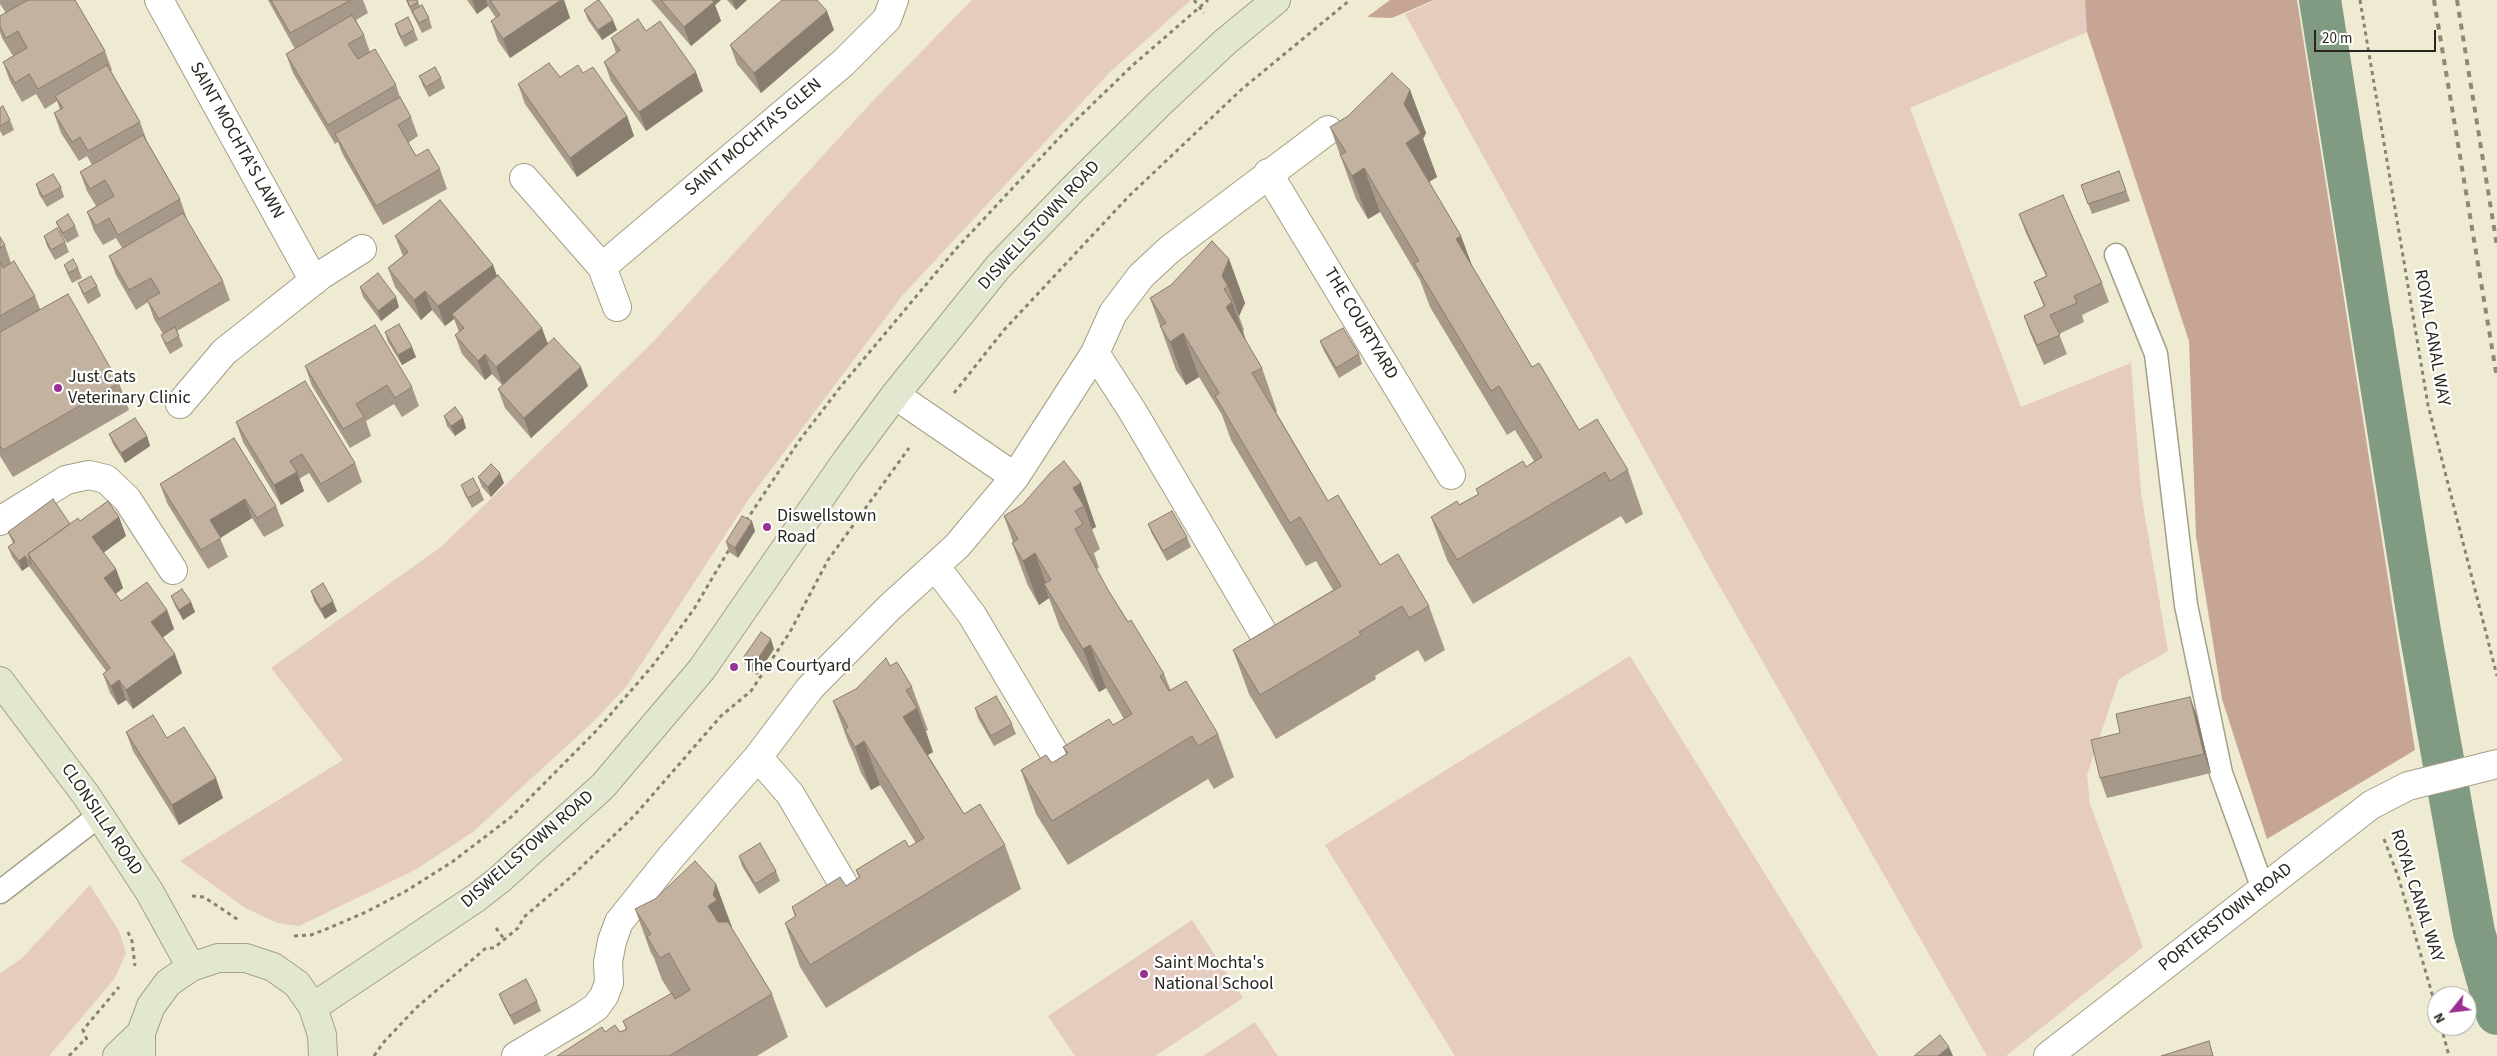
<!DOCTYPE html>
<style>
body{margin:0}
#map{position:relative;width:2497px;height:1056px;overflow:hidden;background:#efead2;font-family:"Source Sans 3",sans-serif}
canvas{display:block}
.north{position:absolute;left:2427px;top:986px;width:50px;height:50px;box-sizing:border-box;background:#fff;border:1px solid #a9a8a5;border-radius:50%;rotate:241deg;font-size:14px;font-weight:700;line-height:20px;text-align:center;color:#28261e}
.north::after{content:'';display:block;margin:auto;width:18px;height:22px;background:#9a3092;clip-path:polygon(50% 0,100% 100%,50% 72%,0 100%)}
.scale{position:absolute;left:2314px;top:30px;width:122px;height:22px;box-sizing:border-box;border:2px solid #28261e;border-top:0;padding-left:6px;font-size:15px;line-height:18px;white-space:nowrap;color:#28261e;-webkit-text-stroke:4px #fff;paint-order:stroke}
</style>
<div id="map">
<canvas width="2497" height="1056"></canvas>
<div class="north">N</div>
<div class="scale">20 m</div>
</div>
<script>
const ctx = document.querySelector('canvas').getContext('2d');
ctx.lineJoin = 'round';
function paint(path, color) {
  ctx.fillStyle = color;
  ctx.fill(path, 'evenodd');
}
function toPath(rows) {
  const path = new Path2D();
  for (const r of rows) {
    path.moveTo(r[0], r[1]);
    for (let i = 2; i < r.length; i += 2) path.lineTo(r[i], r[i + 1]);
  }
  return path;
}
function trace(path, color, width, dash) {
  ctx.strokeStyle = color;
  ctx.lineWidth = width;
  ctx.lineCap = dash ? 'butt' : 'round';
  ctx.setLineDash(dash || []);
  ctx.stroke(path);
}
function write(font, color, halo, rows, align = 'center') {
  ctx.font = font + ' "Source Sans 3",sans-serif';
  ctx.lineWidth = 4.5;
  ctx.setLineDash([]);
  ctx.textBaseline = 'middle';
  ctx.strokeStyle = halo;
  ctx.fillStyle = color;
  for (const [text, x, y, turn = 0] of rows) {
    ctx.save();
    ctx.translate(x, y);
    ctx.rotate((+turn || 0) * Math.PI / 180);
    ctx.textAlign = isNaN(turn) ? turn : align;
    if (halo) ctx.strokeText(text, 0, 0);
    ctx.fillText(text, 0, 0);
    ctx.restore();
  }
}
paint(toPath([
 [972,0,1191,0,1111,71,902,296,748,500,626,687,593,722,473,832,415,870,299,926,278,923,245,908,180,861,343,760,271,668,441,547,652,343,870,104],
 [1436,0,2085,0,2087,32,1910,108,2021,407,2131,363,2141,493,2168,651,2119,679,2087,775,2090,804,2143,947,2006,1056,1987,1056,1714,576,1405,14],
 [1630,656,1878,1056,1455,1056,1325,845],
 [90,885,119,931,126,953,115,978,49,1056,0,1056,0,973,21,959],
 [1192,920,1243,998,1155,1056,1075,1056,1048,1016],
 [1255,1022,1278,1056,1203,1056]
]), '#e6cbbf');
paint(toPath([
 [1390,0,1434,0,1392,18,1367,17],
 [2085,0,2297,0,2415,750,2267,839,2222,699,2196,536,2189,341,2087,32]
]), '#c6a595');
trace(toPath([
 [2320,0,2420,631,2474,932,2497,1014]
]), '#819a82', 42);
const lane = toPath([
 [2116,255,2156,354,2186,605,2221,773,2263,889],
 [0,892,100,815]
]);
const street = toPath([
 [159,0,314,281],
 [1268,173,1451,475],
 [524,178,602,267,617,307],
 [602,267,843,63,887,19,894,0],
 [1095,353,1133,412,1272,648],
 [895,395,1015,477],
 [180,404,224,352,321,275,362,249],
 [0,521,66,480,89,475,106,479,127,499,173,570],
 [936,567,972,615,1065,771],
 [758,757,790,794,845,887],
 [516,1056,583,1016,596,1007,604,996,609,983,608,962,612,941,619,922,671,857,758,757,810,688,890,607,957,546,1015,477,1095,353,1113,313,1141,276,1170,249,1328,130],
 [2048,1056,2371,805,2408,786,2497,764]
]);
const secondary = toPath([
 [0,681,86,795,149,891,191,967],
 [313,1007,476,898,499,880,603,786,702,669,846,461,895,395,998,267,1074,188,1159,104,1225,42,1276,0],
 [117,1056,141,1033],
 [141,1056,141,1033,151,1006,168,983,191,967,218,958,246,958,273,967,297,984,313,1007,322,1035,323,1056]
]);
trace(lane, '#a49f88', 25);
trace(street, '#a49f88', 30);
trace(secondary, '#a49f88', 30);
trace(toPath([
 [1194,0,1204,13],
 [2360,0,2428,405,2497,676],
 [954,393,1004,330,1129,196,1242,89,1350,0],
 [746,521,799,441,842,385,955,250,1074,122,1133,65,1208,0],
 [2384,839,2398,876,2437,1011],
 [192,896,204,897,240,921],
 [496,928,504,939],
 [128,932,132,941,135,966],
 [294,936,311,935,329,928,366,912,406,891,452,862,511,817,597,730,654,664,694,609,730,548],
 [2441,1026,2449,1056],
 [87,1040,83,1030,119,987],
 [69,1056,84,1040],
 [374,1056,383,1043,416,1008,486,948,494,948,518,928,524,917,572,876,635,815,721,716,751,691,790,632,828,560,909,448]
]), '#878374', 3, [4, 4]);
trace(lane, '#fff', 22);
trace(street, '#fff', 28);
trace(secondary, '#e2e8cf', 28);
trace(toPath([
 [2434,0,2497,378],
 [2457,0,2497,246]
]), '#8d8979', 4, [6, 6]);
paint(toPath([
 [0,0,75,0,105,51,112,70,111,71,140,122,147,141,180,199,187,219,186,219,223,281,230,300,177,331,183,346,170,354,165,345,161,335,163,334,154,319,148,302,136,310,116,275,109,256,122,248,116,238,103,245,94,231,87,212,96,206,87,191,80,172,92,165,87,156,79,161,61,133,54,113,60,110,57,101,45,109,36,94,22,102,10,81,3,62,13,56,2,38,0,32,0,16,6,13,0,4],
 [268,0,363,0,368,13,356,20,364,35,370,52,396,85,400,97,411,117,418,136,408,143,416,156,440,169,447,189,383,225,342,153,338,142,335,144,293,73,286,54,295,49],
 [406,0,417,0,420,6,429,18,432,28,422,33,409,7],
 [467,0,564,0,570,18,510,58,498,41,491,21,496,18,488,6,477,14],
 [651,0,721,0,715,5,721,21,691,46],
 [727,0,747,0,736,10],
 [584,10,617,30,602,40,588,20],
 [395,24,414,30,418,40,405,47,398,34],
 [834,30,761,93,737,64,730,45],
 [646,31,703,91,646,131,611,81,604,62,616,53,611,38],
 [583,73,627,116,634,136,577,177,525,104,518,84],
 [419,76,441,78,445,88,429,97,423,86],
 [1410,90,1426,133,1423,139,1437,177,1429,182,1461,236,1472,266,1532,367,1579,430,1628,470,1643,514,1626,524,1621,516,1473,604,1447,560,1431,517,1459,505,1478,494,1476,489,1526,467,1534,461,1515,430,1507,435,1430,307,1420,280,1380,212,1368,219,1356,199,1330,127],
 [0,108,10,120,14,130,3,136,0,131],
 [2119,171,2130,201,2092,214,2081,185],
 [36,184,61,187,64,197,47,207,39,194],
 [2019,214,2102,283,2109,302,2082,315,2084,322,2059,334,2067,354,2044,365,2031,335,2024,316,2044,307,2034,282,2046,276,2026,233],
 [56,222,75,226,79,236,67,243,60,232],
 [44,236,65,242,69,252,55,260,47,246],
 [395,236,493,265,497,276,548,343,588,386,531,438,505,408,498,389,502,385,492,374,485,380,462,354,455,335,459,332,454,319,445,326,432,310,421,320,395,287,388,268,403,256],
 [0,237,5,245,11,263,35,296,40,309,119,383,129,410,13,477,0,456],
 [1229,259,1245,303,1239,316,1244,330,1243,331,1247,344,1262,368,1277,411,1276,412,1328,501,1380,565,1429,606,1445,650,1425,662,1418,650,1375,676,1376,679,1276,739,1249,694,1233,650,1333,590,1316,561,1306,566,1231,440,1222,415,1199,377,1186,385,1176,370,1150,298],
 [64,265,78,268,82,278,72,283,68,275],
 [78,283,97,286,101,296,88,304,82,293],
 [360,287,399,307,381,321,363,297],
 [385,332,416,357,402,365,388,342],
 [1320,341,1359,354,1362,364,1339,378,1324,351],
 [305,366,412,387,419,406,402,417,394,404,366,421,371,436,350,448,312,386],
 [444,416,463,418,466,428,455,436,447,426],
 [236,422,355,463,362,482,328,503,309,473,299,479,304,491,281,505,243,442],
 [109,434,147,436,150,446,125,463,113,444],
 [234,438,276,506,284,526,264,537,252,518,220,538,228,557,208,569,167,503,160,484],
 [478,477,504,483,491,497,482,487],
 [1081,483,1096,527,1092,529,1100,549,1094,553,1099,568,1096,569,1108,590,1128,622,1164,674,1171,691,1218,734,1234,777,1214,789,1208,779,1068,865,1036,814,1021,770,1052,763,1066,754,1063,747,1113,725,1124,719,1106,688,1099,692,1060,628,1049,598,1039,605,1028,586,1012,543,1013,542,1004,516,1022,505],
 [461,485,480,491,484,500,472,508,465,495],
 [119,517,126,536,103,553,116,569,123,588,116,594,121,601,167,610,174,629,163,637,182,673,133,709,126,700,118,705,110,693,103,674,106,671,29,566,22,571,12,557,8,547,13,543,8,532,70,524,80,521],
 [1148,524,1187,537,1191,547,1167,561,1152,534],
 [755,531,738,558,729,552,726,542],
 [311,591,337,611,325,619,314,601],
 [171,596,191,602,195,612,183,620,175,606],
 [774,649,757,675,747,668,743,658],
 [912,687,928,730,926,731,933,752,928,755,964,814,1005,845,1021,889,826,1008,800,967,785,923,795,917,792,907,846,886,859,878,856,870,909,847,916,843,880,785,871,790,861,773,853,752,849,744,833,701,856,689],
 [975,708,1012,724,1016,734,994,746,978,718],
 [2197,716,2211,773,2107,798,2100,778,2120,733],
 [126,732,167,738,223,798,179,825,133,751],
 [739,856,776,871,780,881,759,894,742,866],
 [716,884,731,928,772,994,788,1037,757,1056,557,1056,605,1032,620,1032,626,1029,623,1021,671,994,662,980,654,958,651,953,635,909],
 [499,994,537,1001,541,1011,514,1025,503,1004]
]), '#a79989');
paint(toPath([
 [472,0,486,0,488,6,477,14],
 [561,0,564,0,570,18,510,58,503,39],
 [708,0,721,0,715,5,721,21,691,46,684,27],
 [732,0,747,0,736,10],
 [827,11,834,30,761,93,754,73],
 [613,20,617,30,602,40,598,30],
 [696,72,703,91,646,131,639,112],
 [1410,90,1426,133,1423,139,1437,177,1421,187,1406,143,1404,104],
 [627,116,634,136,577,177,570,158],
 [1364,168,1380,212,1368,219,1352,176],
 [1461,236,1477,279,1456,239],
 [1229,259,1245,303,1239,316,1228,286,1222,276],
 [493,265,500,285,452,314,454,319,445,326,438,306],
 [425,291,432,310,421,320,414,300],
 [396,297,399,307,381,321,378,311],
 [1232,302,1248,346,1226,307],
 [542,328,549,347,503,386,496,367],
 [1183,333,1199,377,1186,385,1170,342],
 [412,347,416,357,402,365,398,355],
 [485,354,492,374,485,380,478,361],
 [581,367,588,386,531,438,524,418],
 [463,418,466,428,455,436,451,426],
 [147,436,150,446,125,463,121,453],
 [297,472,304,491,281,505,274,485],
 [500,473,504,483,491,497,488,487],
 [1081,483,1096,527,1092,529,1084,506,1073,488],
 [245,499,252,518,217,540,210,520],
 [119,517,126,536,99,556,92,537],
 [752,521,755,531,738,558,735,548],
 [1035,553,1049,592,1044,584,1049,598,1039,605,1023,561],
 [25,556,29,566,22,571,19,561],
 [116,569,123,588,111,597,104,578],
 [333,601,337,611,325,619,321,609],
 [191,602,195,612,183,620,179,610],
 [167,610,174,629,158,641,151,622],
 [771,639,774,649,757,675,754,665],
 [1090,645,1106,688,1099,692,1083,649],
 [175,654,182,673,133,709,126,690],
 [119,680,126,700,118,705,111,686],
 [2190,697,2197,716,2211,773,2204,754],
 [917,708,933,752,919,760,903,717],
 [864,741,880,785,871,790,855,747],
 [216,778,223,798,179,825,172,805],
 [716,884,732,927,724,949,708,906,713,895],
 [1949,1047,1953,1056,1938,1056]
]), '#887d6f');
const building = toPath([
 [28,0,75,0,105,51,38,89,29,74,15,83,3,62,27,48,18,31,6,38,0,27,0,16,28,0],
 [271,0,351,0,290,33,271,0],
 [407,0,417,0,418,2,410,7,407,0],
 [490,0,561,0,503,39,491,21,500,15,490,0],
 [598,0,599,0,613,20,598,30,584,10,598,0],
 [661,0,712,0,714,2,684,27,661,0],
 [782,0,817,0,827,11,754,73,730,45,782,0],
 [422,5,429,18,419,23,412,11,422,5],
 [352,15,364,35,348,44,358,59,375,49,396,85,328,125,286,54,352,15],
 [408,17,414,30,401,37,395,24,408,17],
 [638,19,646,31,660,21,696,72,639,112,604,62,620,50,611,38,638,19],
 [549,63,560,77,578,65,583,73,593,67,627,116,570,158,518,84,549,63],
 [107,65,140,122,88,151,80,137,72,142,54,113,63,108,55,96,107,65],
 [435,67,441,78,426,87,419,76,435,67],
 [1392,73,1410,90,1404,104,1421,133,1406,143,1461,236,1456,239,1532,367,1539,363,1579,430,1597,419,1628,470,1610,481,1605,472,1457,560,1431,517,1457,501,1459,505,1479,494,1476,489,1523,461,1526,467,1542,457,1499,386,1491,391,1414,263,1419,261,1364,168,1352,176,1340,155,1346,152,1330,127,1348,116,1392,73],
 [400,97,411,117,398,125,416,156,428,149,440,169,376,206,335,134,400,97],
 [3,106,10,120,0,126,0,108,3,106],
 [143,135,180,199,118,235,109,218,96,226,87,212,114,196,105,180,90,189,80,172,143,135],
 [2119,171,2126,191,2088,204,2081,185,2119,171],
 [53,174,61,187,43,197,36,184,53,174],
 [2063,195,2102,283,2074,296,2077,303,2050,315,2060,335,2037,345,2024,316,2045,306,2034,282,2047,276,2019,214,2063,195],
 [440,200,493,265,438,306,425,291,414,300,388,268,408,252,395,236,440,200],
 [183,213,223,281,159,319,147,300,160,293,151,278,129,290,109,256,183,213],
 [68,214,75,226,63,233,56,222,68,214],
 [57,228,65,242,51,250,44,236,57,228],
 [0,237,5,245,0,248,0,237],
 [1212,241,1229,259,1222,276,1228,286,1224,289,1232,302,1226,307,1262,368,1252,373,1328,501,1338,495,1380,565,1398,554,1429,606,1409,618,1402,606,1359,632,1361,635,1260,695,1233,650,1341,586,1300,517,1290,523,1215,396,1219,393,1183,333,1170,342,1160,326,1166,323,1150,298,1171,285,1212,241],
 [73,259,78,268,69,273,64,265,73,259],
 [14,261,35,296,0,316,0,262,3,268,14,261],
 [378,273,396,297,378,311,360,287,378,273],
 [498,275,542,328,496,367,485,354,478,361,455,335,464,328,452,314,498,275],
 [91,276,97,286,84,294,78,283,91,276],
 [68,294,119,383,3,450,0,446,0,332,68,294],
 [399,324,412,347,398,355,385,332,399,324],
 [375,325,412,387,395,398,387,385,356,404,364,417,343,429,305,366,375,325],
 [175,327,179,336,166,344,161,335,175,327],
 [1343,328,1359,354,1336,368,1320,341,1343,328],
 [554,338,581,367,524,418,498,389,554,338],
 [305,381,355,463,321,484,302,454,290,461,297,472,274,485,236,422,305,381],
 [455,407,463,418,451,426,444,416,455,407],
 [135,418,147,436,121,453,109,434,135,418],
 [234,438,276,506,257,518,245,499,210,520,221,538,201,550,160,484,234,438],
 [1064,461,1081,483,1073,488,1084,506,1075,511,1083,524,1075,529,1108,590,1128,622,1131,620,1164,674,1160,676,1169,691,1186,681,1218,734,1198,746,1192,736,1052,821,1021,770,1046,755,1052,763,1068,753,1063,747,1109,719,1113,725,1132,714,1090,645,1083,649,1044,584,1051,580,1035,553,1023,561,1012,543,1018,539,1004,516,1022,505,1051,472,1064,461],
 [491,464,500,473,488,487,478,477,491,464],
 [473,478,480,491,468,498,461,485,473,478],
 [53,499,70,524,28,554,31,564,25,556,19,561,8,547,15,542,8,532,53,499],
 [108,501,119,517,92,537,116,569,104,578,121,601,147,582,167,610,151,622,175,654,126,690,119,680,111,686,103,674,110,668,28,554,78,518,80,521,108,501],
 [1172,511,1187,537,1163,551,1148,524,1172,511],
 [742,516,752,521,735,548,726,542,742,516],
 [323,583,333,601,321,609,311,591,323,583],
 [182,589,191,602,179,610,171,596,182,589],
 [761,632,771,639,754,665,743,658,761,632],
 [886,658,890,666,897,662,912,687,906,690,917,708,903,717,964,814,980,804,1005,845,810,965,785,923,796,916,792,907,840,877,846,886,860,877,856,870,905,840,909,847,924,838,864,741,855,747,845,730,848,727,833,701,856,689,886,658],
 [996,696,1012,724,991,736,975,708,996,696],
 [2190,697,2204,754,2100,778,2091,740,2120,733,2116,714,2190,697],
 [153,715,167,738,184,727,216,778,172,805,126,732,153,715],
 [760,843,776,871,755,884,739,856,760,843],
 [695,861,716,884,713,895,717,900,708,906,718,922,728,922,772,994,669,1056,557,1056,602,1027,605,1032,615,1025,620,1032,627,1029,623,1021,672,993,675,999,690,990,669,953,660,958,647,937,651,934,635,909,655,899,695,861],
 [526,979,537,1001,510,1016,499,994,526,979],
 [1940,1035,1949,1047,1938,1056,1914,1056,1940,1035],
 [2209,1041,2213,1056,2161,1056,2209,1041]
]);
paint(building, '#c2b29f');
trace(building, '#887d6f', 1);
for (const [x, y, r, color] of [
 [58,388,5,"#9a3092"],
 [767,527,5,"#9a3092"],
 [734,667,5,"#9a3092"],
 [1144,974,5,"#9a3092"]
]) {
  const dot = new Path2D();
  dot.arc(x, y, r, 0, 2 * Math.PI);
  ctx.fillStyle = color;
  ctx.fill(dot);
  trace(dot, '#fff', 2);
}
write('18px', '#28261e', '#fff', [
 ["SAINT MOCHTA'S GLEN",754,138,-40],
 ["SAINT MOCHTA'S LAWN",236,141,61],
 ["DISWELLSTOWN ROAD",1040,226,-47],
 ["THE COURTYARD",1360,324,59],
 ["ROYAL CANAL WAY",2431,338,80],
 ["CLONSILLA ROAD",101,820,56],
 ["DISWELLSTOWN ROAD",528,850,-41],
 ["ROYAL CANAL WAY",2416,896,72],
 ["PORTERSTOWN ROAD",2226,918,-38]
]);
write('18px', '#28261e', '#fff', [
 ["Just Cats",68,378],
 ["Veterinary Clinic",68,399],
 ["Diswellstown",777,517],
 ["Road",777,538],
 ["The Courtyard",744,667],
 ["Saint Mochta's",1154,964],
 ["National School",1154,985]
], 'left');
</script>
